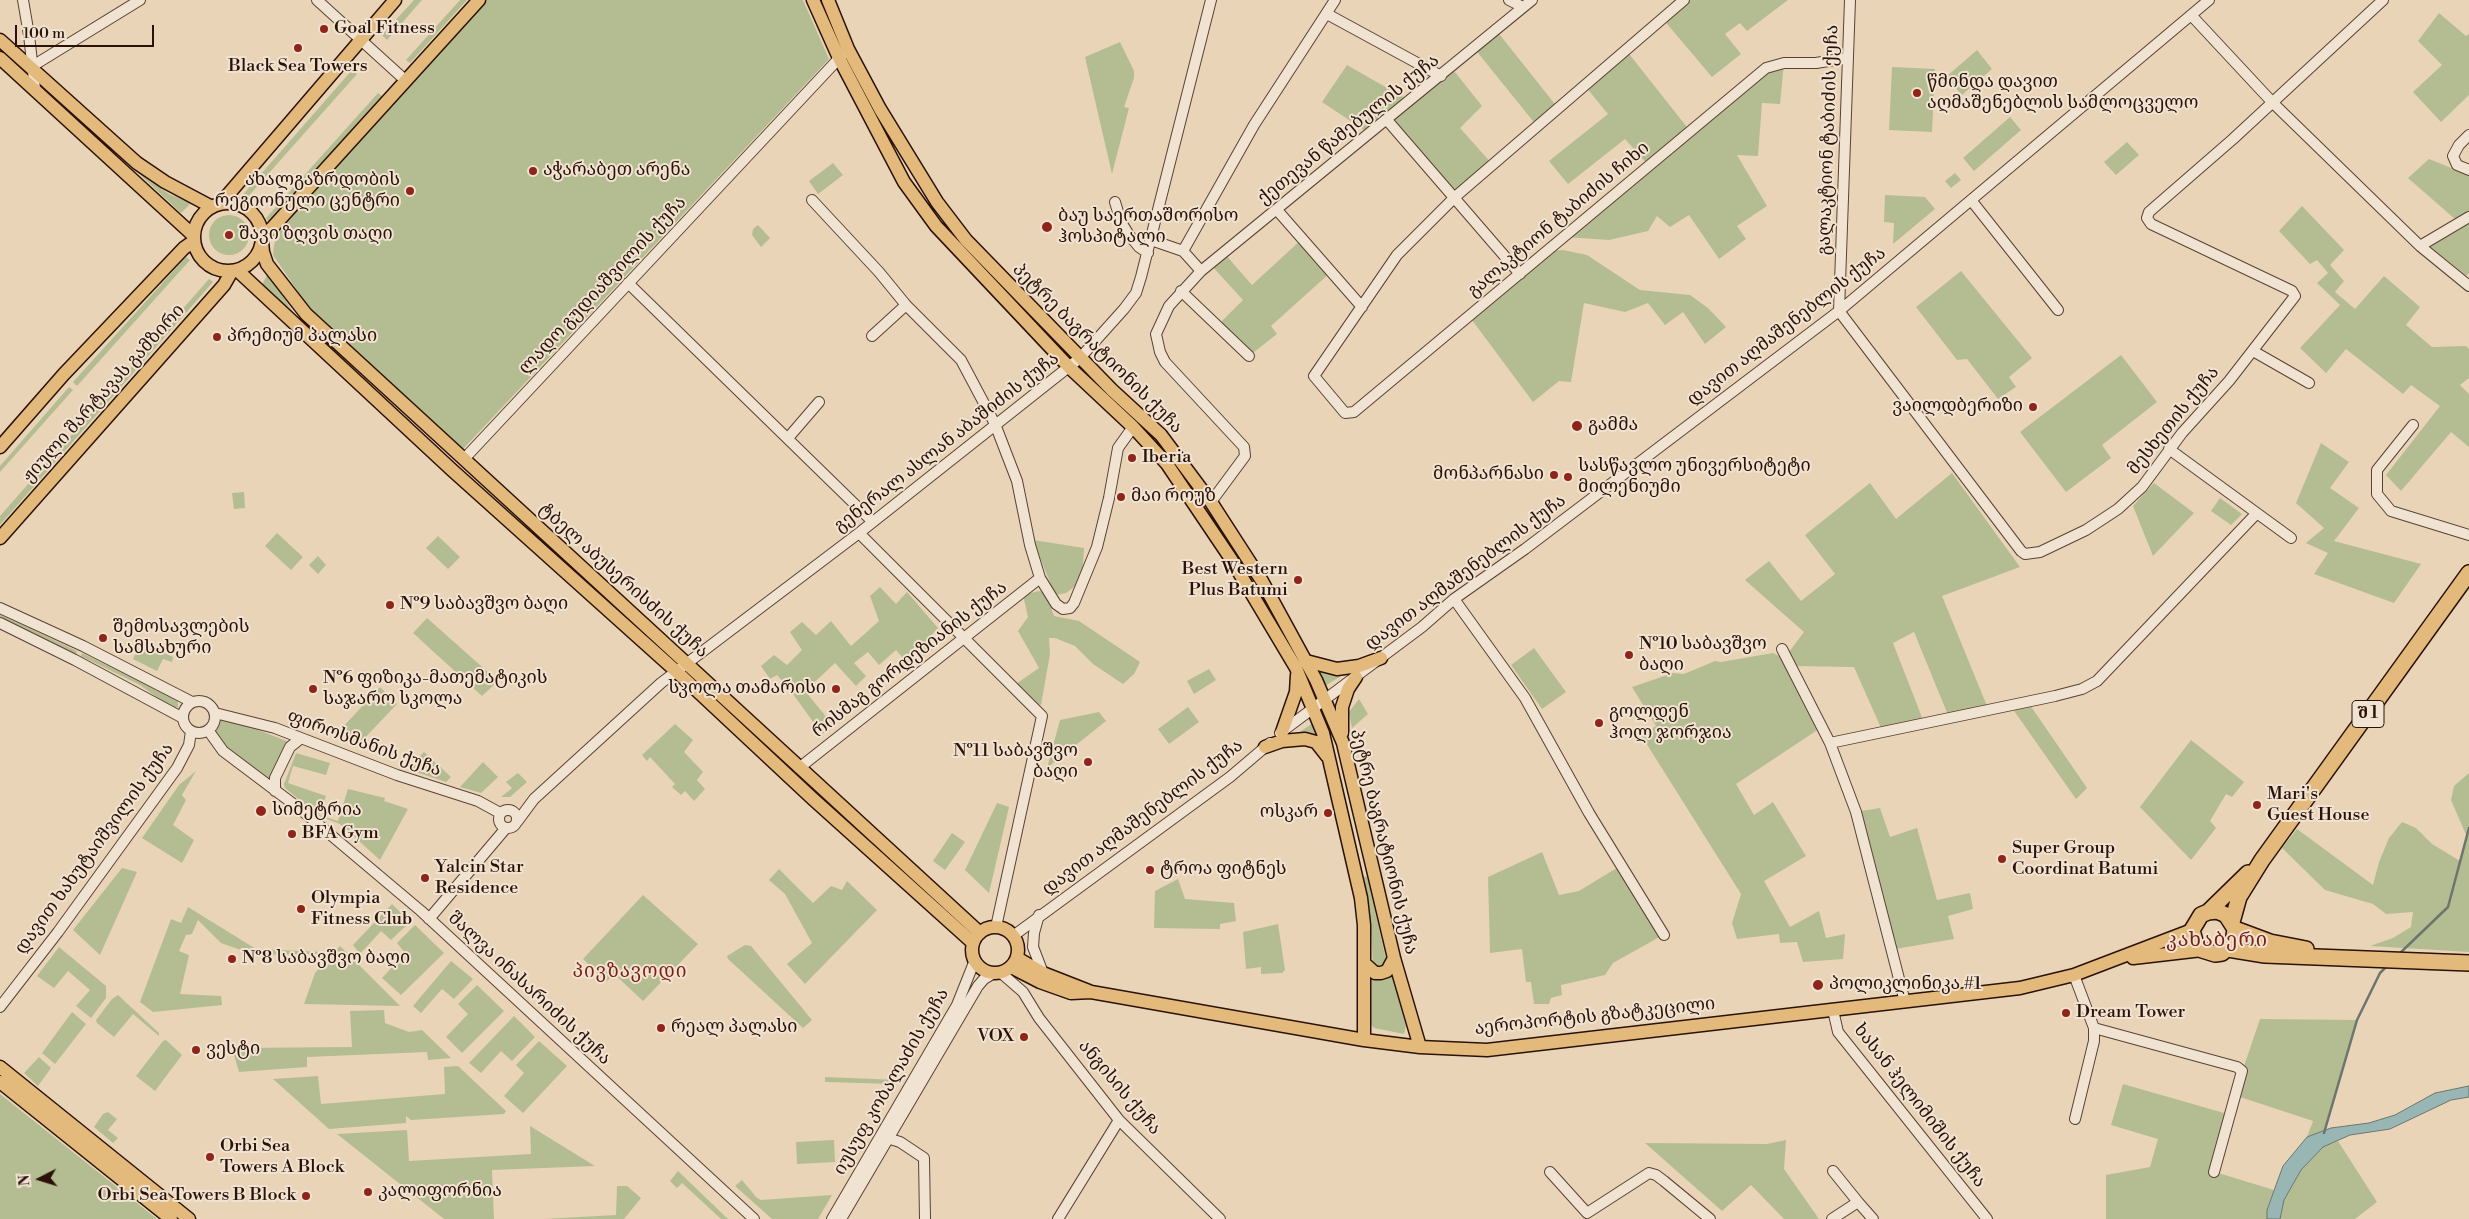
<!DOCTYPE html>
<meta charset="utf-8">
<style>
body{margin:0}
#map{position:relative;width:2469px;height:1219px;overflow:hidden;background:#e9d4b8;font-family:"Libre Bodoni",serif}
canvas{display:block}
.north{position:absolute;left:15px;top:1154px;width:50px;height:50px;-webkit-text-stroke:4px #f1e3d1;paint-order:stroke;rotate:265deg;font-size:14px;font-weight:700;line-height:20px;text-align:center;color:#2b1208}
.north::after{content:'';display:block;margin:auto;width:18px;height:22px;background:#2b1208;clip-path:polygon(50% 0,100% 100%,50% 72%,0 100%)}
.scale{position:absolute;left:15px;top:25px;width:139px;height:22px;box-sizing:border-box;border:2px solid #2b1208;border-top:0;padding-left:6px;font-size:15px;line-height:18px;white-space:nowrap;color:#2b1208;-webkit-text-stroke:4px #f1e3d1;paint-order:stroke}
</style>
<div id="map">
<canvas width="2469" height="1219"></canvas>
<div class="north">N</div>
<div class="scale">100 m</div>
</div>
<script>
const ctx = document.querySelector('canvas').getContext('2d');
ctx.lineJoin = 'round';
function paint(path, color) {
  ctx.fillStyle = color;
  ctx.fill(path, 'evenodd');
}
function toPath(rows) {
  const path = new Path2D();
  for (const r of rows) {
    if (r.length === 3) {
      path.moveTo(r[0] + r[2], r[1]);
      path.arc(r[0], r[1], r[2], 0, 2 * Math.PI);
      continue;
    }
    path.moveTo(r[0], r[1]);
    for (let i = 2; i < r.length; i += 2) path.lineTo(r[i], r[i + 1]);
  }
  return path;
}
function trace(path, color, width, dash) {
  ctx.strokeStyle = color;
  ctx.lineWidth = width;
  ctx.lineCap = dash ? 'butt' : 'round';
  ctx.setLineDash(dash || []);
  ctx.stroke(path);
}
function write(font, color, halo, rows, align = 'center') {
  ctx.font = font + ' "Libre Bodoni","Noto Serif Georgian",serif';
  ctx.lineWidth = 4;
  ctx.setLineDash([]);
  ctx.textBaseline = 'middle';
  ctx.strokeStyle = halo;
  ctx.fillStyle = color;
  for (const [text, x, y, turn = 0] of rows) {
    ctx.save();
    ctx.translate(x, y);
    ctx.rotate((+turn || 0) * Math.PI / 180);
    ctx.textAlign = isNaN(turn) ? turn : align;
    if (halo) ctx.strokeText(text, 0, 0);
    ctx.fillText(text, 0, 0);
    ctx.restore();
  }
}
paint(toPath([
 [414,0,422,0,387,40,382,35],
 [460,0,467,0,410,63,406,60],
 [486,0,803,0,829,59,464,448,459,450,312,312,277,261,273,255,274,245,279,231],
 [1684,0,1788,0,1747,31,1740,23,1725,34,1741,54,1712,77,1662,18],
 [2439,13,2466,36,2469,34,2469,95,2441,122,2413,92,2442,65,2418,41],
 [1496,30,1558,108,1537,126,1474,48],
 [1120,42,1134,71,1134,78,1124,107,1129,108,1112,174,1085,57],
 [1626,50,1690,131,1766,68,1784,63,1780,104,1762,103,1758,156,1737,155,1767,206,1737,226,1746,239,1719,259,1689,215,1670,227,1657,216,1648,231,1609,240,1565,237,1649,166,1625,139,1568,184,1549,161,1608,114,1585,86],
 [1977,50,1992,69,1962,95,1946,77],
 [1347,65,1410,101,1451,67,1482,106,1460,128,1493,165,1455,197,1387,120,1370,134,1322,102],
 [1892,67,1935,69,1932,132,1889,130],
 [352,70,357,74,245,200,240,198],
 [378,93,383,97,270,224,266,218],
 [2010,117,2021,130,1974,171,1963,158],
 [2127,142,2139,155,2116,175,2104,162],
 [2429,159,2469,175,2469,212,2456,220,2408,178],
 [833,163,843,175,818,194,809,181],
 [136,171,169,194,191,203,181,213],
 [1955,173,1961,180,1951,188,1945,181],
 [1885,195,1925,197,1935,209,1893,244,1894,223,1884,222],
 [2302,206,2344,250,2330,265,2344,281,2335,292,2355,309,2384,276,2420,307,2406,325,2432,347,2466,346,2469,349,2469,378,2460,385,2469,394,2469,447,2451,432,2401,491,2386,475,2440,406,2411,385,2403,394,2346,349,2326,373,2300,348,2340,305,2317,283,2328,273,2317,260,2310,264,2279,231],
 [229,235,20],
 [2469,223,2469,273,2466,276,2430,246],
 [758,225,770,238,761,247,752,235,753,229],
 [1302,239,1331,272,1271,326,1277,334,1249,356,1217,326,1243,300,1210,264,1224,253,1252,285],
 [1563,250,1587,255,1640,290,1690,295,1708,308,1726,327,1705,344,1683,312,1665,325,1648,303,1625,312,1584,303,1571,382,1559,381,1533,402,1469,316,1547,251],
 [186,257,190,260,77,386,73,382],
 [1961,271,2032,358,2009,377,2016,387,1998,399,1967,359,1957,360,1916,307],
 [268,273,291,309,305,326,261,287],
 [209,279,213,282,0,525,0,516],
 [2121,355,2157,402,2102,445,2111,458,2066,492,2020,432],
 [69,387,73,390,0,472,0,466],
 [2321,443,2349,462,2330,488,2359,508,2334,541,2421,564,2394,603,2314,574,2328,553,2306,543,2324,528,2296,503],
 [1952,473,2020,567,1942,596,1987,706,1948,715,1914,632,1893,643,1923,720,1881,728,1854,667,1791,666,1822,727,1736,784,1754,815,1773,802,1806,856,1764,881,1790,927,1819,911,1826,938,1845,934,1843,959,1803,962,1797,942,1780,943,1779,934,1737,939,1732,923,1741,894,1641,735,1656,726,1632,687,1673,673,1684,674,1715,661,1721,662,1773,653,1783,658,1786,656,1804,632,1745,580,1769,561,1801,601,1835,574,1805,535,1870,483,1896,519],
 [2154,483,2194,513,2153,556,2133,506],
 [244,492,245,508,234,509,232,493],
 [2220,498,2242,514,2231,525,2211,511],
 [277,533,303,557,291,570,265,546],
 [438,536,460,557,448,569,426,548],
 [1033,540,1084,548,1082,581,1066,593,1055,595],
 [318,556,326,565,318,574,309,565],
 [880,587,896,604,907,592,938,628,926,641,932,650,910,666,896,650,879,665,868,652,854,663,866,676,856,686,835,663,805,691,833,725,822,734,790,690,777,675,770,679,761,666,774,655,787,665,802,650,790,632,802,622,816,635,831,621,851,646,879,621,870,596],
 [1039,591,1046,593,1054,616,1079,621,1140,662,1134,674,1123,684,1093,664,1075,646,1055,638,1049,638,1050,654,1041,705,1032,702,1016,684,1039,668,1018,631,1028,617,1023,595],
 [0,614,77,651,76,654,0,617],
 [427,618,498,681,482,696,413,633],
 [141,642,173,657,172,662,163,659,157,671,133,659],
 [1534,648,1566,692,1542,709,1511,665],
 [82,653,178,700,178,707,173,709,140,685,81,656],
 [1312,665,1346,673,1325,686],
 [1209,669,1216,680,1194,694,1187,681],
 [380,687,397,704,360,743,343,727],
 [1359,699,1368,714,1352,728,1349,712],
 [2030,705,2087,788,2076,799,2012,708],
 [1188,707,1199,722,1169,744,1158,729],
 [1099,712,1106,721,1047,768,1060,720],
 [215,713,289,742,275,791,223,751,208,730,214,721],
 [1313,723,1324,746,1292,737],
 [675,724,693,740,684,752,703,772,697,780,705,789,694,801,685,791,681,795,672,787,675,784,650,757,647,761,642,755],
 [2191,740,2244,782,2232,797,2226,794,2210,821,2216,828,2191,860,2140,807],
 [424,752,451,777,446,782,410,770,409,767],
 [296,753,330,763,326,775,293,766,288,783,326,796,319,815,338,821,348,789,385,798,384,801,408,809,380,860,340,824,319,816,285,788,284,784],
 [483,762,498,777,481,793,460,787],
 [196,771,182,795,186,800,173,825,194,840,182,863,142,838,179,785],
 [518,773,527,782,510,797,501,797,512,788,506,782],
 [2469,773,2469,952,2370,946,2393,938,2411,927,2413,912,2386,914,2373,904,2325,890,2282,848,2297,829,2373,885,2379,862,2389,838,2402,822,2416,828,2432,844,2460,861,2467,837,2451,800,2454,786],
 [997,803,1009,807,989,893,965,870],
 [1880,808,1890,837,1917,828,1937,900,1970,893,1973,909,1948,916,1954,939,1895,949,1861,811],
 [952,833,965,842,945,870,933,861],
 [1542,852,1559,895,1579,891,1620,866,1663,935,1613,963,1605,975,1561,985,1562,995,1551,998,1549,1004,1534,1004,1531,982,1526,982,1522,949,1490,953,1488,877],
 [122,868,137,872,100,955,73,930],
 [779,869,813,903,831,886,842,890,847,881,877,910,805,984,787,964,812,943,785,894,769,880],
 [1367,876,1387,964,1380,969,1373,965,1371,929,1364,877],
 [1178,879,1185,899,1234,903,1236,921,1220,924,1220,929,1154,928,1155,891],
 [643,895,698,944,643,1001,614,974,606,982,583,959],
 [392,904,410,922,391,940,381,931,360,954,353,945],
 [188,907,256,949,323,952,324,954,255,955,221,943,198,920,192,934,186,935,179,951,189,955,180,994,221,996,222,1005,153,1012,140,1002,171,919,181,923],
 [1278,924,1285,970,1282,973,1261,974,1261,967,1246,969,1243,932],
 [415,925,444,953,401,995,382,978,405,953,397,943],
 [745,945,751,946,812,1020,803,1028,728,959,727,956],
 [340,946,400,1006,304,1004,315,973],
 [59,947,106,986,106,998,91,1018,76,1006,90,990,68,971,54,988,37,976],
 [451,961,473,979,454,999,442,989,421,1013,413,1006],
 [1392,972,1406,1026,1404,1034,1374,1028,1370,1023,1369,978,1381,979],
 [477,985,504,1011,462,1053,446,1037,468,1014,458,1004],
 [118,995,159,1033,159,1036,133,1014,114,1037,97,1023,96,1020,112,999],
 [384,1010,385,1023,409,1032,422,1030,451,1058,428,1060,427,1052,307,1057,307,1067,239,1072,232,1048,352,1047,350,1011],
 [72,1012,86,1024,55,1064,42,1053],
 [514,1016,535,1037,512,1061,501,1051,481,1073,469,1063],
 [2260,1019,2357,1020,2324,1131,2307,1137,2313,1121,2237,1096,2244,1066],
 [166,1040,182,1055,155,1091,136,1076,163,1041],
 [539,1041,567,1066,523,1113,504,1096,524,1073,516,1065],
 [39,1057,51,1068,38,1086,24,1073],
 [458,1066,506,1111,504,1114,411,1120,406,1116,406,1123,329,1129,273,1079,318,1076,321,1104,445,1094,444,1067],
 [825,1077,899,1080,896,1084,825,1082],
 [2123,1084,2231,1115,2215,1172,2274,1190,2267,1210,2267,1219,2106,1219,2106,1175,2150,1167,2158,1139,2111,1125],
 [0,1094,157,1219,0,1219],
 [108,1112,117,1119,108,1130,118,1138,113,1143,94,1127,103,1114],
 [530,1126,595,1166,492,1170,494,1219,444,1219,337,1134,407,1130,409,1161,531,1154],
 [834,1140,835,1162,797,1164,796,1142],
 [1786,1140,1784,1169,1819,1219,1784,1219,1751,1185,1722,1211,1645,1143,1767,1144],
 [2338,1141,2377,1202,2355,1219,2280,1219,2284,1200,2301,1170,2323,1147],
 [678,1171,728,1219,721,1219,682,1183,677,1188,670,1181],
 [742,1180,757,1198,761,1200,832,1195,818,1219,772,1219,735,1186],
 [617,1186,627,1186,641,1198,624,1219,543,1219,616,1215]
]), '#b4bd91');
const water = toPath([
 [2469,1086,2469,1097,2451,1100,2390,1129,2350,1135,2323,1147,2301,1170,2284,1200,2280,1219,2267,1219,2267,1210,2283,1166,2307,1137,2331,1128,2369,1123,2395,1115,2435,1093,2469,1086]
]);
paint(water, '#98b7b4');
trace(water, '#6c756f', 1);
trace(toPath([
 [2398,955,2448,907,2469,828],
 [2324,1133,2357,1020,2380,973,2387,966]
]), '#6c756f', 2.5);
const minor = toPath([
 [23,0,29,35,35,89],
 [317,0,405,80],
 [1509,0,1523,7],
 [1684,0,1455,197,1397,255,1314,376,1345,413,1354,412,1766,68,1784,63,1816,63,1847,58],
 [1327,14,1441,76],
 [2191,15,2273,103,2420,246,2469,286],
 [31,67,140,0],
 [1387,120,1520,274],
 [2469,135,2459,145,2453,156,2457,165,2469,170],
 [812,200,879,272,906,305,961,360,995,424,1017,481,1030,545,1040,578,1056,604,1063,609,1070,608,1074,603,1097,547,1109,498,1118,448,1133,427],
 [1971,200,2058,310],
 [1115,202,1121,222,1129,235,1139,247,1148,253],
 [1277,210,1362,307],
 [1151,240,1183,251,1254,125,1335,0],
 [2420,246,2469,217],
 [1183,251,1201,271],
 [628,283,873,522],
 [1181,291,1249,356],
 [1839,311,2021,551,2025,554,2040,552,2086,530,2118,509,2142,487,2182,433,2229,381,2295,296,2292,291,2151,224,2147,218,2149,212,2233,139,2383,0],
 [1839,311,1850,0],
 [872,336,906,305],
 [2253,351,2309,383],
 [2413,425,2377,470,2377,494,2391,511,2469,535],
 [788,438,819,402],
 [2169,449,2291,538],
 [464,459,844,53],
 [1211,502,1245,456,1244,447,1165,362,1160,352,1156,334,1169,306,1201,271,1532,0],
 [859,533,1042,716,996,927],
 [1454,599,1525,698,1589,813,1664,935],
 [0,608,83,646,192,702],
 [0,623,75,660,183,718],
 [1782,649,1830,743,1856,812,1905,1002],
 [199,717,16],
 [215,713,275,728,397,775,478,801,500,813],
 [208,730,223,751,300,809,421,911,754,1219],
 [1280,733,1422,627,1454,599,1525,549,1839,311,2209,0],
 [1830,743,2055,696,2082,689,2097,681,2256,514],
 [799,768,1040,578],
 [275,791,275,778,290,747,300,739],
 [508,819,9],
 [517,822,534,799,661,683,859,533,1080,358,1124,309,1136,293,1141,277,1211,0],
 [1039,915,1034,933,1033,947,1043,973],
 [429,919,506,828],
 [1013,936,1230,777,1270,743],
 [1000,972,1023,992,1039,1018,1119,1120,1220,1219],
 [2074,975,2094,1028,2094,1041,2075,1119],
 [0,1007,58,932,177,768,189,745,191,731],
 [1833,1010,1838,1032,1987,1219],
 [2094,1028,2237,1067,2242,1071,2214,1172],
 [887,1138,900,1142,924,1158,925,1219],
 [1833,1171,1858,1202],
 [1550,1172,1587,1213,1649,1173,1656,1175,1664,1181,1710,1219],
 [832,1219,957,1005,975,960],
 [841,1219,978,986,984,979,994,973],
 [1058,1219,1119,1120],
 [1832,1219,1858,1202,1873,1219]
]);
const major = toPath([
 [813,0,839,58,904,182,936,226,1069,367,1133,427,1167,464,1231,559,1296,668,1323,733,1361,898,1364,925,1364,1040],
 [828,0,848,49,880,109,937,202,966,240,1112,390,1161,435,1211,502,1262,581,1316,680,1343,743,1394,958,1420,1047],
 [0,40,137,163,165,182,212,207],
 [0,58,194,236],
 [228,237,34],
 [220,204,395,0],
 [262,236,272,228,479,0],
 [262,242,263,252,267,264,306,314,980,933],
 [237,270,452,470,677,672,813,799,973,943],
 [0,447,64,374,184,248,194,241],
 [0,538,224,285,232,271],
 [1306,661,1337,669,1359,666,1381,658],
 [1282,732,1296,692,1297,675],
 [1342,733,1342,707,1348,689,1356,677],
 [1265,747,1282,741,1305,739,1316,742,1327,756],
 [995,950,23],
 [1017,958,1043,973,1089,991],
 [2133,958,2202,950],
 [1364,963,1375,973,1381,973,1387,971,1394,958],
 [1011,967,1040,982,1071,993,1091,992,1364,1040,1420,1047,1487,1050,2020,988,2074,975,2192,930],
 [0,1067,189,1219],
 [0,1082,171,1219]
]);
const highway = toPath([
 [2208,912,2217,911,2226,915,2235,929,2233,943,2222,953,2215,954,2202,950,2196,945,2192,930,2201,915,2208,912,2248,873],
 [2232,922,2239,897,2262,860,2469,573],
 [2235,929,2270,942,2306,949],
 [2228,949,2265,955,2469,963]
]);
trace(minor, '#5a4234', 12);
trace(major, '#2b1208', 15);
trace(highway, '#2b1208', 18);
trace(minor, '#f1e3d1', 10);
trace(major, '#e4ba7c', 12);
trace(highway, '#e4ba7c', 15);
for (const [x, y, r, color] of [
 [324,29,5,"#8f2418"],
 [298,48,5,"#8f2418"],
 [1917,93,5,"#8f2418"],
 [533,171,5,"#8f2418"],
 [410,191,5,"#8f2418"],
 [1047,227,6,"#8f2418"],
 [229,235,5,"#8f2418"],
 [217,337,5,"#8f2418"],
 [2033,407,5,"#8f2418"],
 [1577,426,6,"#8f2418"],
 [1132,458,5,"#8f2418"],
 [1554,475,5,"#8f2418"],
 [1568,477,5,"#8f2418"],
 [1121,497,5,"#8f2418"],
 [1298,580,5,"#8f2418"],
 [390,605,5,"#8f2418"],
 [103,638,5,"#8f2418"],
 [1629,655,5,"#8f2418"],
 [313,689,5,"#8f2418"],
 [836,689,5,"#8f2418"],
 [1599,723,5,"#8f2418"],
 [1088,762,5,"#8f2418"],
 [2257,805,5,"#8f2418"],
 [261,811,6,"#8f2418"],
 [1328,813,5,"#8f2418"],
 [292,834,5,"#8f2418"],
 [2002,859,5,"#8f2418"],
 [1150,870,5,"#8f2418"],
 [425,878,5,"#8f2418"],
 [301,909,5,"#8f2418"],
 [232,959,5,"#8f2418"],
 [1818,985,6,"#8f2418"],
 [2066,1013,5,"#8f2418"],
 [661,1028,5,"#8f2418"],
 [1024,1037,5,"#8f2418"],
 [196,1050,5,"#8f2418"],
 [210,1157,5,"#8f2418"],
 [368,1192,5,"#8f2418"],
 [306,1196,5,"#8f2418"]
]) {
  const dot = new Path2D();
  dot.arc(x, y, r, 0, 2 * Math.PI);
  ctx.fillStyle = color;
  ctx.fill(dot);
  trace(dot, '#f1e3d1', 2);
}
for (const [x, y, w] of [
 [2368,714,32]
]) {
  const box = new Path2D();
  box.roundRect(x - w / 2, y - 13.5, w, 27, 4);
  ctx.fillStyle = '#f1e3d1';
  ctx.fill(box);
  trace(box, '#2b1208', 1);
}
write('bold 16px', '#2b1208', null, [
 ["შ 1",2368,714]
]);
write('18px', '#2b1208', '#f1e3d1', [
 ["Goal Fitness",334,29],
 ["Black Sea Towers",298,67,"center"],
 ["წმინდა დავით",1927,83],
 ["აღმაშენებლის სამლოცველო",1927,104],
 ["აჭარაბეთ არენა",543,171],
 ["ახალგაზრდობის",400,181,"right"],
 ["რეგიონული ცენტრი",400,202,"right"],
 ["ბაუ საერთაშორისო",1058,217],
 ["ჰოსპიტალი",1058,238],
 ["შავი ზღვის თაღი",239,235],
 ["პრემიუმ პალასი",227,337],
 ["ვაილდბერიზი",2023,407,"right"],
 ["გამმა",1588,426],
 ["Iberia",1142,458],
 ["სასწავლო უნივერსიტეტი",1578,467],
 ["მილენიუმი",1578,488],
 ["მონპარნასი",1544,475,"right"],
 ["მაი როუზ",1131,497],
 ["Best Western",1288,570,"right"],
 ["Plus Batumi",1288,591,"right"],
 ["№9 საბავშვო ბაღი",400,605],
 ["შემოსავლების",113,628],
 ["სამსახური",113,649],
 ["№10 საბავშვო",1639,645],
 ["ბაღი",1639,666],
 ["№6 ფიზიკა-მათემატიკის",323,679],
 ["საჯარო სკოლა",323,700],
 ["სკოლა თამარისი",826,689,"right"],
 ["გოლდენ",1609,713],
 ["ჰოლ ჯორჯია",1609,734],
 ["№11 საბავშვო",1078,752,"right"],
 ["ბაღი",1078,773,"right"],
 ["Mari's",2267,795],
 ["Guest House",2267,816],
 ["სიმეტრია",272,811],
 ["ოსკარ",1318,813,"right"],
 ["BFA Gym",302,834],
 ["Super Group",2012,849],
 ["Coordinat Batumi",2012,870],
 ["Yalcin Star",435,868],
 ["Residence",435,889],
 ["ტროა ფიტნეს",1160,870],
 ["Olympia",311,899],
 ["Fitness Club",311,920],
 ["№8 საბავშვო ბაღი",242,959],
 ["პოლიკლინიკა #1",1829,985],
 ["Dream Tower",2076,1013],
 ["რეალ პალასი",671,1028],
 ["VOX",1014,1037,"right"],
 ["ვესტი",206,1050],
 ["Orbi Sea",220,1147],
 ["Towers A Block",220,1168],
 ["კალიფორნია",378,1192],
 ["Orbi Sea Towers B Block",296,1196,"right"]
], 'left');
write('18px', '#2b1208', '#f1e3d1', [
 ["ქეთევან წამებულის ქუჩა",1349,130,-39],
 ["გალაკტიონ ტაბიძის ქუჩა",1829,140,-88],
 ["გალაკტიონ ტაბიძის ჩიხი",1559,220,-40],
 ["ლადო გუდიაშვილის ქუჩა",603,286,-47],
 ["დავით აღმაშენებლის ქუჩა",1787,327,-38],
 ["პეტრე ბაგრატიონის ქუჩა",1097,349,45],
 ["ჟიული შარტავას გამზირი",104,394,-48],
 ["მესხეთის ქუჩა",2174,421,-51],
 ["გენერალ ასლან აბაშიძის ქუჩა",947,443,-38],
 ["დავით აღმაშენებლის ქუჩა",1466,573,-37],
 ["ტბელ აბუსერისძის ქუჩა",623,581,42],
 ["რისმაგ გორდეზიანის ქუჩა",910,660,-38],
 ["ფიროსმანის ქუჩა",364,744,20],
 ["დავით აღმაშენებლის ქუჩა",1143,818,-37],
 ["პეტრე ბაგრატიონის ქუჩა",1383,842,76],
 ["დავით ხახუტაიშვილის ქუჩა",95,849,-54],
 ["შალვა ინასარიძის ქუჩა",529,989,43],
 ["აეროპორტის გზატკეცილი",1595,1017,-6],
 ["იუსუფ კობალაძის ქუჩა",892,1082,-60],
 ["ანგისის ქუჩა",1119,1088,50],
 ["ხასან ჰელიმიშის ქუჩა",1919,1106,52]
]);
ctx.letterSpacing = '1px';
write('19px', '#7a1f14', '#f1e3d1', [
 ["პივზავოდი",630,972]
]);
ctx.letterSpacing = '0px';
ctx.letterSpacing = '1px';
write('20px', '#7a1f14', '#f1e3d1', [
 ["კახაბერი",2217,941]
]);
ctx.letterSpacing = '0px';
</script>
